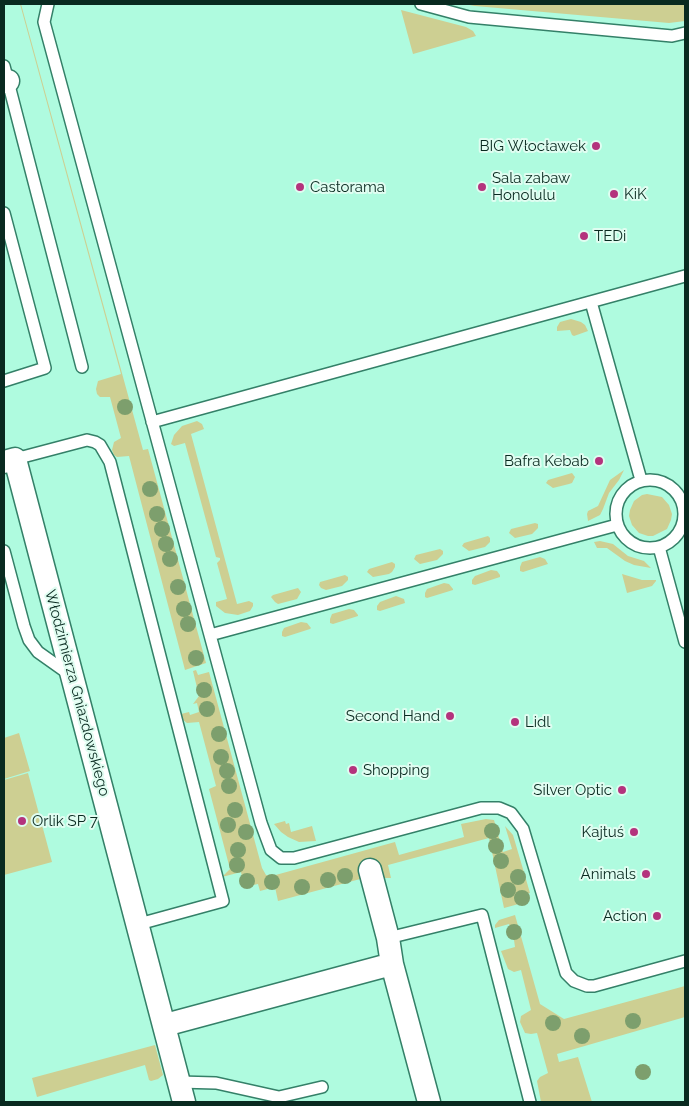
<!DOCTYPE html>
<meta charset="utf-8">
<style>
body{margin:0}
#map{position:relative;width:689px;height:1106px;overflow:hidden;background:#affbdf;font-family:Raleway,sans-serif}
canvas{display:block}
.frame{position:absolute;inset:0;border:5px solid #092a20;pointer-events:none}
</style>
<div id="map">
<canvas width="689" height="1106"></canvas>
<div class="frame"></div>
</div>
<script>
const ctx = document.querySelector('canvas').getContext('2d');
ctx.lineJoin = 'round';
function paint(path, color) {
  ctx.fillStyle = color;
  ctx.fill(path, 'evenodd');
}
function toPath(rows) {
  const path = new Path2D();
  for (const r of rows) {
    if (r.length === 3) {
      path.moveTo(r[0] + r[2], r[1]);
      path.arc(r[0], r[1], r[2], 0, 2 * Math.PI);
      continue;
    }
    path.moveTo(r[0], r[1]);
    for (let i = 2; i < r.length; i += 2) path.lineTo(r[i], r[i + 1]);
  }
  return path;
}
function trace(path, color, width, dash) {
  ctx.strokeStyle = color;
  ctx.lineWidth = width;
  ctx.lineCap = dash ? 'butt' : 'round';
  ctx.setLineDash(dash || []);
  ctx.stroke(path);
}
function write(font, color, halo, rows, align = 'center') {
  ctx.font = font + ' Raleway,sans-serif';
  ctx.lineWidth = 4;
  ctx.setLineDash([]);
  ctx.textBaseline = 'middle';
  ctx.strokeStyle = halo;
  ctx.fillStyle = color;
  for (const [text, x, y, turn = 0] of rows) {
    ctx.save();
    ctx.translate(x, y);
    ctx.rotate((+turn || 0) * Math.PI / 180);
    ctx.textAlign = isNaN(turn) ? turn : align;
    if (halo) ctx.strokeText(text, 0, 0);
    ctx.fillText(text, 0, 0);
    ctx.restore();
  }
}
paint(toPath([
 [20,4,21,4,143,450,148,449,206,663,185,670,129,456,117,457,114,455,112,450,114,442,121,438,110,397,100,397,97,394,96,389,98,381,121,374],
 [464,4,685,4,685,21,669,23,475,6],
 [401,10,466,27,473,31,476,36,413,54],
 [571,319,581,322,585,325,588,331,574,336,572,335,570,330,557,331,557,327,560,322],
 [197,421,202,424,204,429,191,434,237,604,249,601,253,603,253,606,250,611,238,615,225,613,216,606,216,602,227,599,217,563,220,560,220,558,216,557,185,443,174,446,171,444,174,435,182,426],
 [624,470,619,480,609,493,603,509,600,515,588,521,587,514,588,511,598,506,610,480],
 [572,473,575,477,572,483,569,484,553,488,546,483,548,480],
 [647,494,662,497,669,505,672,514,671,520,667,529,653,536,648,536,639,533,632,525,629,516,630,510,634,501,642,495],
 [535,523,538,524,538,528,532,534,515,538,509,533,511,529],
 [488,536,490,538,490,542,485,547,469,551,462,546,464,543],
 [600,541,613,544,628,556,644,561,651,568,634,565,625,561,607,548,597,548,594,542],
 [440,549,443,551,443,554,437,560,420,564,414,559,416,555],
 [540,557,545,559,548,564,523,572,520,571,520,567,522,562],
 [392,562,395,564,395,567,392,572,389,574,373,577,367,572,369,569],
 [491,570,497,571,500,575,500,577,475,585,472,584,472,580,475,576],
 [622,574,642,580,656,580,656,581,652,586,627,593],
 [345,575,348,577,348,580,342,586,326,590,321,588,319,585,320,582],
 [444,583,449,584,453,589,453,590,427,598,425,597,425,593,427,589],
 [298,588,301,592,297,599,278,604,275,602,271,597,273,595],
 [396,596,404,599,405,603,380,611,377,610,377,606,380,602],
 [349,609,354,610,358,615,358,616,333,624,330,623,330,619,332,614],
 [301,622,307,623,311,628,310,629,285,637,282,636,282,632,284,628],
 [196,670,198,675,209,672,262,868,266,875,272,876,395,842,399,855,464,837,461,824,486,819,494,820,503,852,512,849,505,826,513,835,530,893,524,895,526,902,504,908,489,838,388,865,391,878,364,878,278,901,275,887,260,891,258,884,244,887,241,872,222,877,230,869,209,789,216,786,199,722,187,723,183,720,181,714,189,712,190,715,199,712,197,703,193,704,199,696,193,671],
 [19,733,30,771,4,779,4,738],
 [28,773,52,862,4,875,4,780],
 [285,821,286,824,289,823,291,832,312,826,316,841,299,842,288,837,281,832,274,824],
 [515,915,540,1004,564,1019,685,986,685,1017,557,1054,559,1062,578,1057,592,1102,541,1102,537,1081,540,1077,548,1073,537,1033,531,1034,525,1033,520,1022,521,1016,531,1010,521,970,514,972,508,969,501,951,515,947,514,940,509,924,495,928,495,925,499,920],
 [155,1045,163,1075,158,1079,151,1081,149,1080,145,1065,37,1097,32,1078]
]), '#cdcf92');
const service = toPath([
 [48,4,44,22,210,635,261,823,271,850,281,858,294,858,481,808,499,808,511,813,523,829,566,973,574,981,587,986,594,986,685,961],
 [421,4,469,17,672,36,685,33],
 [4,66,82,367],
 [4,213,45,368,4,381],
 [591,302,641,480],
 [152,422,685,276],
 [15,459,87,440,95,442,100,445,110,462,223,901,139,924],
 [650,514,34],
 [659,547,685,642],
 [4,551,24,626,29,640,38,652,69,674],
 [210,635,617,525],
 [388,938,482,915,530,1102],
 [179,1082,216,1083,279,1097,322,1087]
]);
const minor = toPath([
 [4,82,8,81],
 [4,462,15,459,184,1102],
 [370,870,388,938,392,964,429,1102],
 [165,1025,392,964]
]);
trace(service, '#348068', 14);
trace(minor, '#348068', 25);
trace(service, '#fff', 11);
trace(minor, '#fff', 22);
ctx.fillStyle = '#7d9f6d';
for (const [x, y] of [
 [125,407],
 [150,489],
 [157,514],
 [162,529],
 [166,544],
 [170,559],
 [178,587],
 [184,609],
 [188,624],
 [196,658],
 [204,690],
 [207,709],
 [219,734],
 [221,757],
 [227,771],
 [229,786],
 [235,810],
 [228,825],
 [492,831],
 [246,832],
 [496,846],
 [238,850],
 [501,861],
 [237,865],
 [345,876],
 [518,877],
 [328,880],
 [247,881],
 [272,882],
 [302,887],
 [508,890],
 [522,898],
 [514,932],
 [633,1021],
 [553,1023],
 [582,1036],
 [643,1072]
]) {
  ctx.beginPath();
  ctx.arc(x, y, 8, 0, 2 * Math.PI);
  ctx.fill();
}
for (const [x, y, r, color] of [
 [596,146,5,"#b4337d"],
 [300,187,5,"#b4337d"],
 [482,187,5,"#b4337d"],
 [614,194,5,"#b4337d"],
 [584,236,5,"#b4337d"],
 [599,461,5,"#b4337d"],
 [450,716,5,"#b4337d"],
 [515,722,5,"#b4337d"],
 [353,770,5,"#b4337d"],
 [622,790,5,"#b4337d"],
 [22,821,5,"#b4337d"],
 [634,832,5,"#b4337d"],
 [646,874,5,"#b4337d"],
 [657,916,5,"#b4337d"]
]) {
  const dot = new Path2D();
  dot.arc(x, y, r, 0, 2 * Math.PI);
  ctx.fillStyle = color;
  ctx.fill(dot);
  trace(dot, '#e0fdf1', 2);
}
write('15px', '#092a20', '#e0fdf1', [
 ["BIG Włocławek",586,146],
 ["Sala zabaw",492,178,"left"],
 ["Honolulu",492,195,"left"],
 ["Castorama",310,187,"left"],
 ["KiK",624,194,"left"],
 ["TEDi",594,236,"left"],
 ["Bafra Kebab",589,461],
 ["Second Hand",440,716],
 ["Lidl",525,722,"left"],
 ["Shopping",363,770,"left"],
 ["Silver Optic",612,790],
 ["Orlik SP 7",32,821,"left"],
 ["Kajtuś",624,832],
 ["Animals",636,874],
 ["Action",647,916]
], 'right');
write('15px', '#092a20', '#e0fdf1', [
 ["Włodzimierza Gniazdowskiego",77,693,75]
]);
</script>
